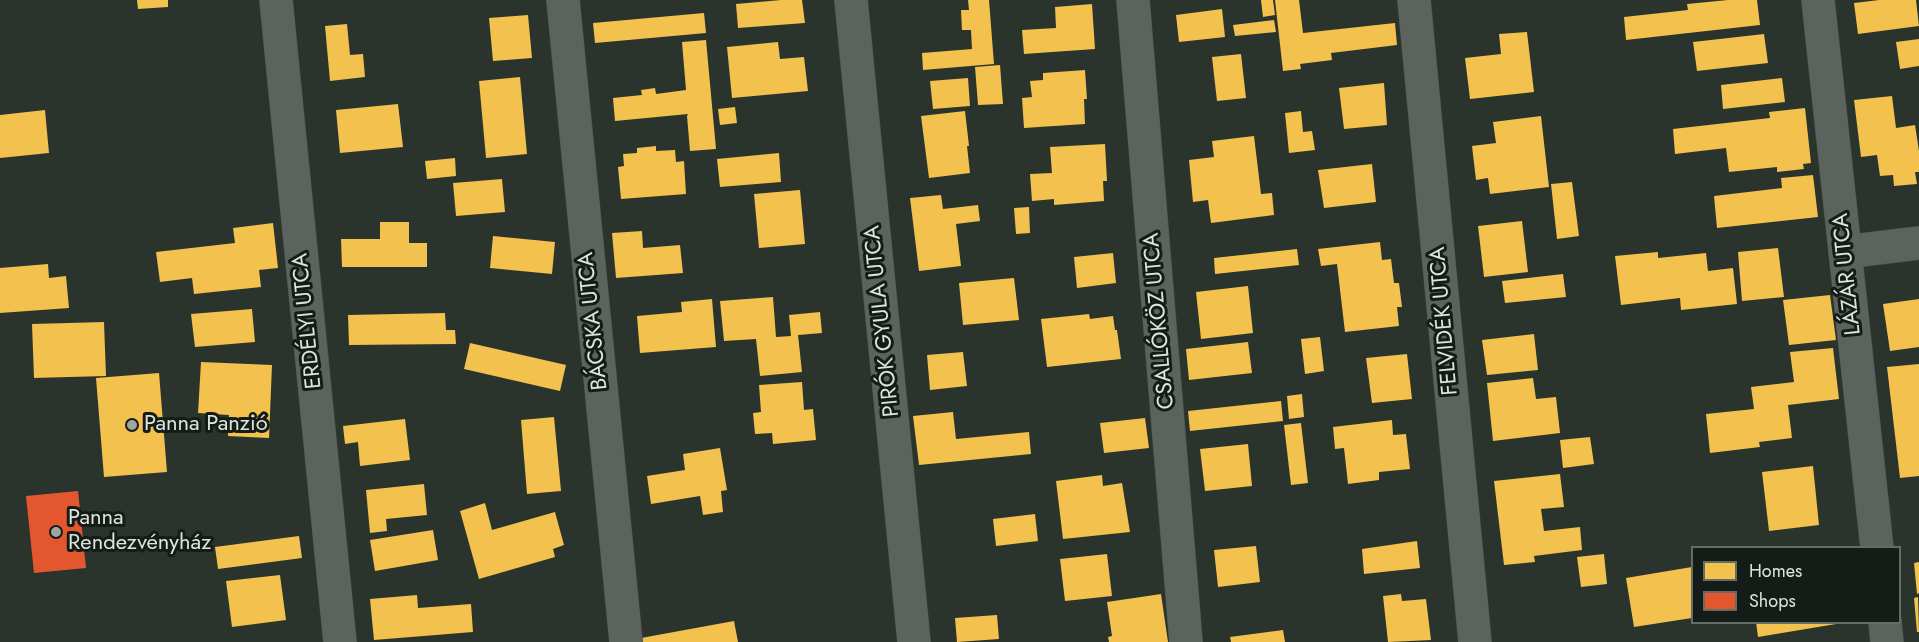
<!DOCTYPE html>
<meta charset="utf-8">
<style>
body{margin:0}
#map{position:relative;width:1919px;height:642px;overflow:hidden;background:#2a342d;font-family:Jost,sans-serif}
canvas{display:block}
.legend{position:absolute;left:1691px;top:546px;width:210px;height:78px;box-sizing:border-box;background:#151c17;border:2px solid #646c66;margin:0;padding:8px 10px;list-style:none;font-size:18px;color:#dbe4dd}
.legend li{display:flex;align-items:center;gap:12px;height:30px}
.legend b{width:30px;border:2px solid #646c66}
</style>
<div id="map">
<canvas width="1919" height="642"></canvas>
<ul class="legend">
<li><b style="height:16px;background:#f2c14e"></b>Homes</li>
<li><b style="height:16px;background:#e4572e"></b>Shops</li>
</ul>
</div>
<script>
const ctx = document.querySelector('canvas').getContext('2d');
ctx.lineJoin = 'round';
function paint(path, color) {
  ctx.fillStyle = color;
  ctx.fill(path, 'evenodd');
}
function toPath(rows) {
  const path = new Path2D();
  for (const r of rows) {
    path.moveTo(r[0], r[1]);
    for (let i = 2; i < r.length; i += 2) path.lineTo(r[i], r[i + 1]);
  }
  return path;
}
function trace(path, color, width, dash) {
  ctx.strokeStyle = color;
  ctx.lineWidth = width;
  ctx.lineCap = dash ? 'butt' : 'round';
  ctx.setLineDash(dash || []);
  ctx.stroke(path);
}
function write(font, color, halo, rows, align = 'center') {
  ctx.font = font + ' Jost,sans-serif';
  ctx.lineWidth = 6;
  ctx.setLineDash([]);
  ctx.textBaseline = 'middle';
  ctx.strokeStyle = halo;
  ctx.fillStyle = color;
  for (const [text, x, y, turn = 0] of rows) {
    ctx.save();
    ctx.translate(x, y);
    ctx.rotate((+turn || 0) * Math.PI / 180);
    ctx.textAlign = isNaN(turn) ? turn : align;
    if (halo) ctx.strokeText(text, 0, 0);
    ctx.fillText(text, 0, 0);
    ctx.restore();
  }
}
paint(toPath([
 [137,0,168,0,168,7,138,9],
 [781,0,802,0,805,23,738,28,736,4],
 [968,0,989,0,994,64,923,70,922,53,972,49,971,30,962,30,961,10,969,10],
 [1261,0,1273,0,1275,15,1263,17],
 [1275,0,1299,0,1303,33,1395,23,1397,45,1331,53,1332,60,1300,64,1301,69,1283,71],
 [1728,0,1757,0,1760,25,1626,40,1624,17,1688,10,1687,4],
 [1879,0,1916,0,1919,26,1858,34,1854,3],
 [1092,4,1095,49,1024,54,1022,30,1056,28,1055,7],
 [1222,9,1225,37,1179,42,1176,15],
 [704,13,706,33,595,43,593,23],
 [528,15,532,58,493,61,489,18],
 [1274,20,1276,32,1235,36,1233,25],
 [347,24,350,55,363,54,365,77,330,81,325,26],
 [1527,32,1534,92,1470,99,1465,58,1501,54,1499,34],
 [1764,34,1768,63,1697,71,1693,42],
 [1919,39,1919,66,1900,69,1896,42],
 [706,40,716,149,690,151,687,116,688,114,615,121,613,98,642,95,641,90,655,88,656,94,686,90,682,42],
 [778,42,780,59,804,57,808,91,732,98,727,47],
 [1241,54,1246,98,1217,101,1212,57],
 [1000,65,1003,104,978,105,975,67],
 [1085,70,1087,99,1084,99,1085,124,1024,128,1022,98,1032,97,1030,81,1043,80,1043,73],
 [520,77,527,154,486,158,479,81],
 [968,78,970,106,933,109,930,81],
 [1782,78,1785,102,1723,109,1721,85],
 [1384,83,1387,125,1344,129,1339,88],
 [1892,96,1896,128,1915,125,1919,151,1919,172,1915,172,1917,184,1894,186,1893,175,1880,176,1877,155,1861,157,1854,100],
 [398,104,403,147,340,153,336,110],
 [735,107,737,123,720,125,718,109],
 [1805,108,1811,163,1803,164,1804,169,1777,172,1777,167,1729,172,1726,148,1675,154,1673,129,1770,118,1769,112],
 [45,110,49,153,0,158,0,115],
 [965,111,969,146,967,146,970,173,929,178,921,116],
 [1301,111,1303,132,1312,131,1315,150,1289,153,1285,113],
 [1541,116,1549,187,1490,194,1488,178,1476,180,1472,146,1496,143,1493,122],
 [1254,136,1261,194,1272,193,1274,215,1211,223,1208,200,1193,202,1189,160,1214,157,1212,141],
 [1105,144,1107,181,1103,181,1104,201,1054,205,1054,199,1032,201,1030,174,1052,173,1050,147],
 [656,146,656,151,675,150,676,162,684,161,686,194,621,199,618,167,624,166,623,154,637,153,637,148],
 [779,153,781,182,720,187,717,159],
 [455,158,456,176,427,179,425,161],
 [1372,164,1376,202,1324,208,1318,170],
 [1813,175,1818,217,1717,228,1714,196,1782,188,1781,178],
 [502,179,505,212,456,216,453,183],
 [1572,182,1579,236,1557,239,1551,184],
 [800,190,805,244,759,248,754,194],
 [941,195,943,209,978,205,980,221,956,224,961,266,919,271,910,198],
 [1029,207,1030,233,1016,234,1014,208],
 [1522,221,1528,272,1484,277,1478,226],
 [380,222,409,222,409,243,427,243,427,267,342,267,341,239,380,239],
 [273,223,278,268,259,270,261,287,194,294,192,278,160,282,156,252,235,243,233,228],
 [642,231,643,248,680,245,683,273,616,278,612,233],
 [493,236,555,242,552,274,490,268],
 [1380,242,1382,260,1391,259,1394,283,1399,283,1402,307,1397,307,1399,326,1345,332,1337,264,1321,266,1318,249],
 [1778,248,1784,297,1742,301,1738,252],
 [1297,249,1299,265,1215,274,1214,258],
 [1658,252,1658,258,1706,253,1708,271,1733,268,1737,304,1681,310,1680,298,1621,305,1615,256],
 [1113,253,1116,283,1077,288,1074,257],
 [48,264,49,278,66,276,69,308,0,313,0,268],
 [1563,274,1566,297,1505,303,1502,281],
 [1014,278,1019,320,963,325,959,283],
 [1248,286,1253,333,1201,339,1196,292],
 [1830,295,1836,340,1789,345,1783,300],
 [773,297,776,337,791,336,789,315,820,312,822,333,798,335,802,372,760,376,756,339,724,341,720,301],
 [712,299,716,347,640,353,637,316,682,312,681,302],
 [1919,299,1919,347,1890,351,1883,304],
 [252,309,255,342,195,347,191,314],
 [445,313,446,330,455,330,456,344,349,345,348,315],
 [1089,314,1090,319,1113,316,1115,330,1117,330,1121,359,1047,367,1041,319],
 [104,322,106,376,34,378,32,324],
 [1534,334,1538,370,1487,375,1482,340],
 [1320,337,1324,371,1305,374,1301,339],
 [1248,342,1252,373,1189,380,1186,349],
 [470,343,566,365,560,391,464,369],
 [1833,348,1839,399,1788,405,1792,438,1759,442,1760,447,1710,453,1706,414,1754,409,1751,387,1794,382,1790,352],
 [963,352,967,386,930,390,927,355],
 [1407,354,1412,399,1372,403,1366,358],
 [201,362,272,365,269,438,228,436,229,415,198,413],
 [1919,364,1919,476,1900,478,1887,367],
 [159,373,167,472,104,477,96,378],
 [1533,378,1536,399,1556,397,1560,433,1493,441,1487,383],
 [802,382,804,410,813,409,816,440,773,444,772,433,755,434,753,413,761,412,759,385],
 [1302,394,1304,417,1289,419,1287,396],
 [1281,401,1283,421,1190,431,1188,411],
 [953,412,956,439,1029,432,1031,454,919,465,913,416],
 [554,417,561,491,527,494,521,420],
 [1145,418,1149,448,1104,453,1100,423],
 [405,419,410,460,360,466,358,442,345,444,343,426],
 [1392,420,1393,435,1406,434,1410,469,1379,472,1379,480,1348,484,1344,448,1335,449,1333,427],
 [1301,423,1308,483,1291,485,1284,425],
 [1590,437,1594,464,1563,468,1560,440],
 [1248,444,1252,486,1205,491,1200,449],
 [720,448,727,490,721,491,723,512,703,515,700,496,651,504,647,476,685,470,683,454],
 [1813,466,1819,525,1769,531,1762,472],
 [1560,474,1564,507,1541,509,1544,531,1580,527,1582,550,1534,556,1535,562,1504,565,1494,481],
 [1102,475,1103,486,1122,483,1130,532,1063,539,1056,481],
 [424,484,427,515,386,519,387,531,370,533,366,490],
 [485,503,492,530,555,512,564,545,553,549,555,557,479,579,460,511],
 [1035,514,1038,541,996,546,993,519],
 [433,530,438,560,375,571,370,540],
 [299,536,302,558,218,569,215,547],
 [1417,541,1420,568,1364,574,1362,549],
 [1256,546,1260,582,1218,587,1214,550],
 [1107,554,1112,596,1065,601,1060,559],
 [1604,554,1607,584,1581,587,1577,557],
 [1919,562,1919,593,1917,594,1914,563],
 [1692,567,1692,618,1634,627,1626,578],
 [280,575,286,620,232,627,226,581],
 [1161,594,1168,642,1109,642,1108,637,1112,636,1107,602],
 [1401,594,1402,601,1426,599,1431,640,1388,642,1383,596],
 [417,595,418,608,471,604,473,632,374,640,370,599],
 [1918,597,1919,632,1917,632,1914,598],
 [997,615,999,639,957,642,955,618],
 [734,621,738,642,641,642,641,638],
 [1756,622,1836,622,1836,624,1758,637],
 [1283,630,1285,642,1231,642,1230,637]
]), '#f2c14e');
paint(toPath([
 [78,491,86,568,34,573,26,496]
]), '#e4572e');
const minor = toPath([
 [276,0,340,642],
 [563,0,626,642],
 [851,0,914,642],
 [1133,0,1186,642],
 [1414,0,1475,642],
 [1818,0,1877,548],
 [1845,252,1919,243],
 [1885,622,1887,642]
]);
trace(minor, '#484f4a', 34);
trace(minor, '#5c635f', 33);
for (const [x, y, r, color] of [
 [132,425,6,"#9da69f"],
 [56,532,6,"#9da69f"]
]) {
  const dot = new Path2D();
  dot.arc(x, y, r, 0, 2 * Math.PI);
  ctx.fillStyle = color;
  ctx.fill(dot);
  trace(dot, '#151c17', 2);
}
write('22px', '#dbe4dd', '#151c17', [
 ["LÁZÁR UTCA",1848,274,-96],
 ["ERDÉLYI UTCA",308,321,-96],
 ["BÁCSKA UTCA",594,321,-96],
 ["PIRÓK GYULA UTCA",883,321,-96],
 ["CSALLÓKÖZ UTCA",1160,321,-95],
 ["FELVIDÉK UTCA",1445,321,-95]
]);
write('22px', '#dbe4dd', '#151c17', [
 ["Panna Panzió",144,425],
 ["Panna",68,519],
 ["Rendezvényház",68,544]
], 'left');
</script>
